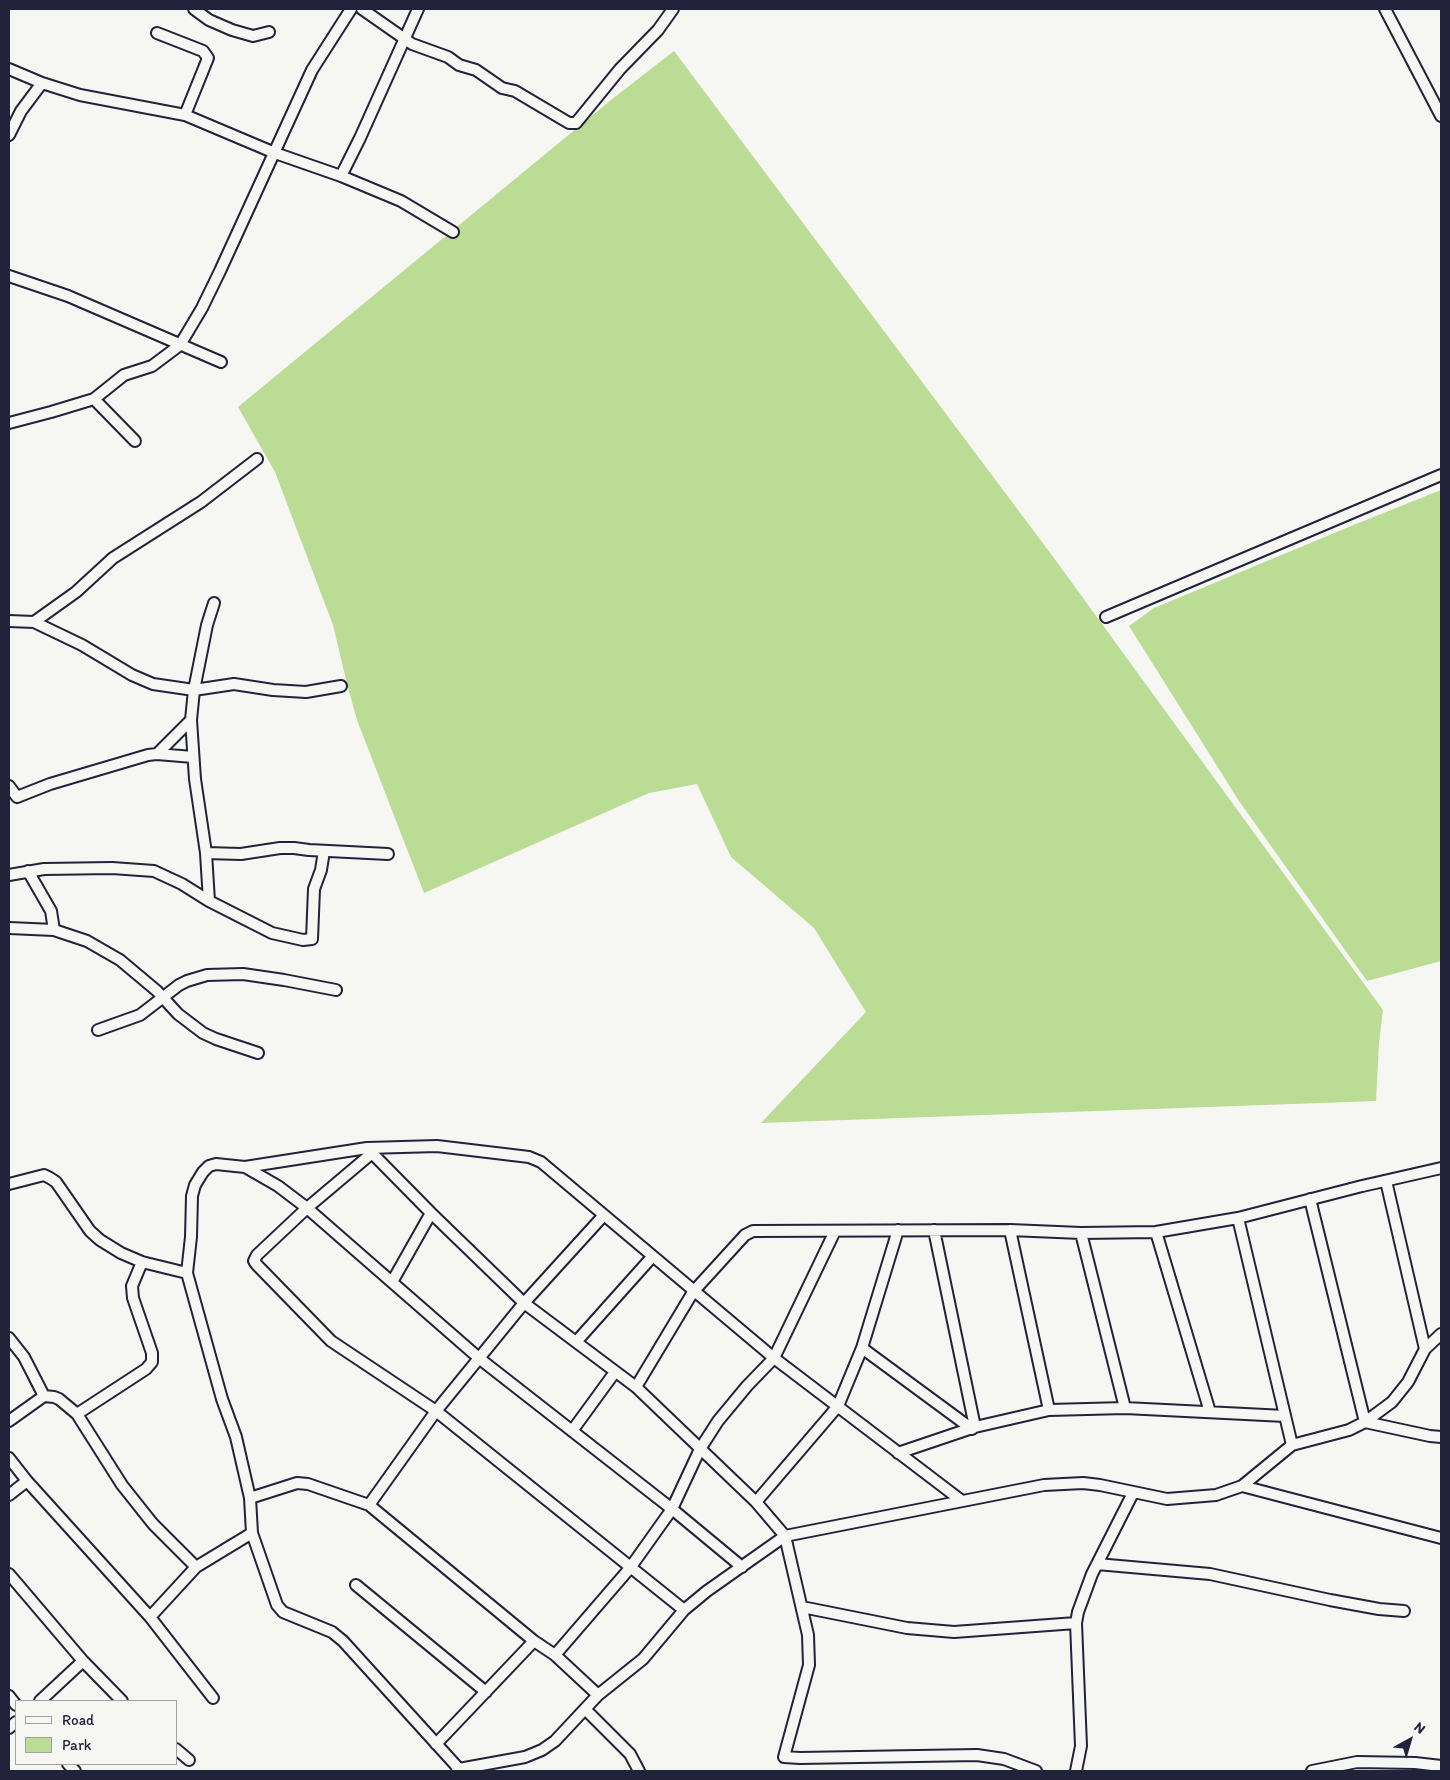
<!DOCTYPE html>
<style>
body{margin:0}
#map{position:relative;width:1450px;height:1780px;overflow:hidden;background:#f6f6f2;font-family:Itim,sans-serif}
canvas{display:block}
.frame{position:absolute;inset:0;border:10px solid #22223b;pointer-events:none}
.legend{position:absolute;left:15px;top:1700px;width:162px;height:65px;box-sizing:border-box;background:#f6f6f2;border:1px solid #a1a1a9;margin:0;padding:6px 9px;list-style:none;font-size:15px;color:#22223b}
.legend li{display:flex;align-items:center;gap:10px;height:25px}
.legend b{width:25px;border:1px solid #a1a1a9}
.north{position:absolute;left:1385px;top:1715px;width:50px;height:50px;-webkit-text-stroke:4px #f6f6f2;paint-order:stroke;rotate:39deg;font-size:14px;font-weight:700;line-height:20px;text-align:center;color:#22223b}
.north::after{content:'';display:block;margin:auto;width:18px;height:22px;background:#22223b;clip-path:polygon(50% 0,100% 100%,50% 72%,0 100%)}
</style>
<div id="map">
<canvas width="1450" height="1780"></canvas>
<div class="frame"></div>
<ul class="legend">
<li><b style="height:6px;background:#f6f6f2"></b>Road</li>
<li><b style="height:14px;background:#bbdc95"></b>Park</li>
</ul>
<div class="north">N</div>
</div>
<script>
const ctx = document.querySelector('canvas').getContext('2d');
ctx.lineJoin = 'round';
function paint(path, color) {
  ctx.fillStyle = color;
  ctx.fill(path, 'evenodd');
}
function toPath(rows) {
  const path = new Path2D();
  for (const r of rows) {
    path.moveTo(r[0], r[1]);
    for (let i = 2; i < r.length; i += 2) path.lineTo(r[i], r[i + 1]);
  }
  return path;
}
function trace(path, color, width, dash) {
  ctx.strokeStyle = color;
  ctx.lineWidth = width;
  ctx.lineCap = dash ? 'butt' : 'round';
  ctx.setLineDash(dash || []);
  ctx.stroke(path);
}
paint(toPath([
 [674,51,1051,554,1383,1010,1379,1043,1376,1101,761,1123,866,1012,814,928,731,857,697,784,649,793,424,893,357,720,347,684,333,625,275,472,238,407,611,100],
 [1441,490,1441,961,1367,981,1239,801,1129,626,1154,608,1356,524]
]), '#bbdc95');
const street = toPath([
 [194,9,209,20,232,30,253,36,269,32],
 [362,9,412,44,448,57,459,65,476,70,502,88,515,91,569,123,576,123,620,69,658,30,673,9],
 [1385,9,1441,116],
 [157,33,203,51,208,58,185,115],
 [9,69,42,83,80,95,185,115,275,153,341,176,401,201,453,232],
 [9,135,21,111,42,83],
 [341,176,360,138,418,9],
 [9,276,68,296,221,362],
 [94,399,135,441],
 [9,423,51,412,94,399,124,375,152,366,180,345,202,308,220,271,312,70,351,9],
 [1106,617,1441,475],
 [9,621,34,622,82,645,132,675,153,684,194,690,234,684,273,690,306,692,341,686],
 [34,622,76,592,113,558,201,502,257,459],
 [157,754,193,757],
 [9,786,17,797,50,784,148,755,157,754,191,720],
 [206,853,241,854,280,848,294,848,309,850,388,854],
 [28,871,51,911,54,930],
 [9,875,44,869,112,868,154,871,182,884,209,901,272,933,303,940,312,939,314,889,321,870,324,851],
 [209,901,206,853,195,779,191,720,194,690,207,625,214,603],
 [9,928,54,930,87,941,120,960,157,991,178,1014,203,1033,216,1039,258,1053],
 [98,1030,140,1015,179,985,187,981,207,975,243,974,284,980,336,990],
 [367,1148,431,1213,524,1303,636,1387,756,1502,785,1536,808,1635,809,1665,784,1757,800,1758,977,1755,1004,1759,1036,1771],
 [371,1154,307,1208,257,1255,254,1261,257,1265,331,1341,436,1411,684,1610],
 [245,1167,278,1186,307,1208,480,1359,672,1509,742,1567],
 [1386,1181,1425,1349],
 [9,1184,44,1175,50,1178,56,1182,90,1231,100,1240,121,1253,142,1262,187,1273],
 [1310,1199,1365,1422,1430,1436,1441,1437],
 [1238,1218,1292,1445],
 [898,1230,862,1348,972,1429],
 [934,1230,975,1427],
 [1010,1230,1049,1410],
 [1156,1232,1210,1412],
 [1081,1233,1125,1408],
 [392,1282,431,1213],
 [9,1338,24,1357,44,1396],
 [576,1342,652,1257],
 [636,1387,693,1292,745,1235,753,1231,1010,1230,1081,1233,1156,1232,1238,1218,1362,1186,1441,1168],
 [77,1414,146,1369,152,1362,152,1353,133,1298,132,1286,142,1262],
 [9,1421,44,1396,54,1397,59,1399,77,1414,122,1485,153,1524,196,1567],
 [572,1431,615,1372],
 [898,1453,975,1427,1049,1410,1125,1408,1285,1416],
 [9,1458,27,1481,150,1617,213,1698],
 [1242,1486,1441,1538],
 [9,1495,27,1481],
 [250,1498,297,1483,308,1484,369,1505,534,1641,555,1655,598,1695],
 [756,1502,838,1406,862,1348],
 [369,1505,436,1411,524,1303,604,1215],
 [1097,1564,1210,1574,1330,1600,1379,1609,1404,1611],
 [9,1574,83,1661,122,1701],
 [356,1585,486,1692],
 [802,1607,907,1628,954,1632,1076,1623],
 [150,1617,196,1567,252,1533],
 [555,1655,630,1568,672,1509,700,1449,718,1421,747,1386,774,1358,835,1231],
 [9,1696,16,1705],
 [40,1701,83,1661],
 [585,1709,630,1754,639,1771],
 [9,1728,16,1722],
 [436,1744,534,1641],
 [176,1749,189,1760],
 [68,1764,75,1771],
 [457,1771,459,1769,525,1757,542,1750,555,1741,598,1695,643,1659,684,1610,707,1591,785,1536,1044,1485,1083,1483,1100,1485,1167,1499,1216,1495,1242,1486,1292,1445,1349,1430,1365,1422,1392,1402,1408,1382,1425,1349,1441,1334],
 [461,1771,343,1641,332,1632,283,1612,277,1605,252,1533,250,1498,236,1437,222,1399,187,1273,191,1237,192,1196,195,1185,203,1172,209,1166,216,1164,245,1167,367,1148,437,1146,529,1157,541,1162,774,1358,962,1501],
 [1076,1771,1081,1746,1076,1623,1078,1612,1092,1574,1133,1493],
 [1312,1771,1357,1762,1415,1763,1441,1766]
]);
trace(street, '#22223b', 14);
trace(street, '#f6f6f2', 10);
</script>
